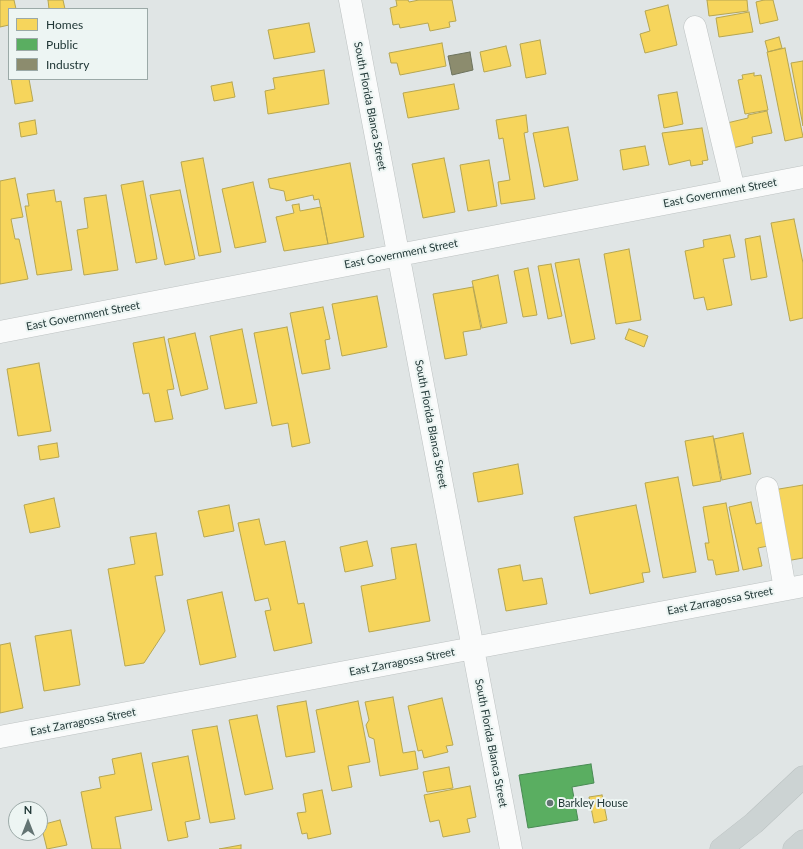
<!DOCTYPE html>
<style>
body{margin:0}
#map{position:relative;width:803px;height:849px;overflow:hidden;background:#e0e5e5;font-family:Lato,sans-serif}
canvas{display:block}
.legend{position:absolute;left:8px;top:8px;width:140px;height:72px;box-sizing:border-box;background:#edf5f3;border:1px solid #9ba9a7;margin:0;padding:5px 7px;list-style:none;font-size:12px;color:#203736}
.legend li{display:flex;align-items:center;gap:8px;height:20px}
.legend b{width:20px;border:1px solid #9ba9a7}
.north{position:absolute;left:8px;top:801px;width:40px;height:40px;box-sizing:border-box;background:#edf5f3;border:1px solid #9ba9a7;border-radius:50%;rotate:0deg;font-size:11px;font-weight:700;line-height:16px;text-align:center;color:#203736}
.north::after{content:'';display:block;margin:auto;width:14px;height:18px;background:#637473;clip-path:polygon(50% 0,100% 100%,50% 72%,0 100%)}
</style>
<div id="map">
<canvas width="803" height="849"></canvas>
<ul class="legend">
<li><b style="height:11px;background:#f6d55c"></b>Homes</li>
<li><b style="height:11px;background:#5aae61"></b>Public</li>
<li><b style="height:11px;background:#8c8c6e"></b>Industry</li>
</ul>
<div class="north">N</div>
</div>
<script>
const ctx = document.querySelector('canvas').getContext('2d');
ctx.lineJoin = 'round';
function paint(path, color) {
  ctx.fillStyle = color;
  ctx.fill(path, 'evenodd');
}
function toPath(rows) {
  const path = new Path2D();
  for (const r of rows) {
    path.moveTo(r[0], r[1]);
    for (let i = 2; i < r.length; i += 2) path.lineTo(r[i], r[i + 1]);
  }
  return path;
}
function trace(path, color, width, dash) {
  ctx.strokeStyle = color;
  ctx.lineWidth = width;
  ctx.lineCap = dash ? 'butt' : 'round';
  ctx.setLineDash(dash || []);
  ctx.stroke(path);
}
function write(font, color, halo, rows, align = 'center') {
  ctx.font = font + ' Lato,sans-serif';
  ctx.lineWidth = 4;
  ctx.setLineDash([]);
  ctx.textBaseline = 'middle';
  ctx.strokeStyle = halo;
  ctx.fillStyle = color;
  for (const [text, x, y, turn = 0] of rows) {
    ctx.save();
    ctx.translate(x, y);
    ctx.rotate((+turn || 0) * Math.PI / 180);
    ctx.textAlign = isNaN(turn) ? turn : align;
    if (halo) ctx.strokeText(text, 0, 0);
    ctx.fillText(text, 0, 0);
    ctx.restore();
  }
}
const homes = toPath([
 [0,0,14,0,16,9,9,9,9,25,0,27,0,0],
 [48,0,63,0,65,9,49,9,48,0],
 [396,0,408,0,409,2,419,0,452,0,456,21,449,22,450,27,430,31,428,23,400,28,399,24,393,25,390,8,397,6,396,0],
 [707,0,747,0,748,11,709,16,707,0],
 [764,0,773,0,778,20,760,24,756,2,764,0],
 [668,5,677,45,645,53,640,34,650,31,645,11,668,5],
 [749,12,753,32,719,37,716,18,749,12],
 [309,23,315,52,274,59,268,30,309,23],
 [779,37,782,48,768,52,765,41,779,37],
 [540,40,546,74,526,78,520,44,540,40],
 [442,43,446,66,400,75,397,63,391,63,389,53,442,43],
 [506,46,511,66,484,72,480,52,506,46],
 [785,48,803,137,785,141,767,52,785,48],
 [803,61,803,126,791,63,803,61],
 [324,70,329,104,268,114,265,91,275,89,273,78,324,70],
 [754,73,754,76,761,75,768,110,745,114,738,80,743,79,742,75,754,73],
 [11,79,29,79,33,101,15,104,11,79],
 [232,82,235,97,214,101,211,86,232,82],
 [454,84,459,109,408,118,403,93,454,84],
 [677,92,683,124,664,128,658,95,677,92],
 [767,111,772,133,752,137,753,143,733,148,727,123,748,118,748,115,767,111],
 [526,115,528,132,524,133,535,199,501,204,498,182,510,180,503,138,499,139,496,120,526,115],
 [35,120,37,134,21,137,19,123,35,120],
 [568,127,578,180,544,187,533,133,568,127],
 [702,128,708,160,702,161,703,164,691,166,690,160,669,165,662,133,702,128],
 [645,146,649,165,623,170,620,150,645,146],
 [203,158,221,252,199,256,181,162,203,158],
 [444,158,455,212,423,218,412,164,444,158],
 [489,160,497,206,468,211,460,165,489,160],
 [350,163,364,237,328,244,319,199,314,200,313,195,286,201,284,191,270,188,268,179,350,163],
 [15,178,23,217,11,219,15,239,19,239,28,279,0,284,0,181,15,178],
 [143,181,157,259,136,263,121,185,143,181],
 [253,182,266,242,235,248,222,189,253,182],
 [54,190,56,202,61,201,72,270,37,275,25,206,29,206,27,194,54,190],
 [180,190,195,259,165,265,150,195,180,190],
 [106,195,118,270,84,275,77,230,88,228,84,198,106,195],
 [299,204,300,211,321,207,328,244,284,251,276,217,294,213,292,205,299,204],
 [794,219,803,263,803,318,790,321,771,223,794,219],
 [730,235,735,257,723,259,732,305,707,310,704,297,694,299,685,251,704,247,703,240,730,235],
 [760,236,767,277,751,280,745,239,760,236],
 [629,249,641,320,616,324,604,254,629,249],
 [579,259,595,339,571,344,555,263,579,259],
 [551,264,562,316,548,319,538,266,551,264],
 [528,268,537,315,523,317,514,271,528,268],
 [498,275,507,323,482,328,472,281,498,275],
 [473,287,481,329,463,332,467,355,445,359,433,294,473,287],
 [377,296,387,347,342,356,332,304,377,296],
 [323,307,330,339,325,340,330,369,302,374,290,313,323,307],
 [287,327,310,443,292,447,288,423,272,426,254,333,287,327],
 [242,329,257,403,225,409,210,336,242,329],
 [629,329,648,336,644,347,625,339,629,329],
 [195,333,208,389,181,396,168,339,195,333],
 [164,337,174,389,167,390,173,419,155,422,149,393,143,394,133,343,164,337],
 [39,363,51,431,18,436,7,369,39,363],
 [743,433,751,474,722,480,714,439,743,433],
 [713,436,721,481,693,486,685,441,713,436],
 [57,443,59,457,40,460,38,446,57,443],
 [518,464,523,494,478,502,473,473,518,464],
 [678,477,696,572,663,578,645,483,678,477],
 [803,485,803,558,786,561,773,490,803,485],
 [54,498,60,527,30,533,24,505,54,498],
 [751,502,756,524,768,521,773,545,758,548,762,566,743,570,729,507,751,502],
 [726,503,739,571,716,575,713,560,708,560,705,543,709,543,703,507,726,503],
 [229,505,234,531,204,537,198,511,229,505],
 [636,505,650,572,642,573,644,582,590,594,574,517,636,505],
 [259,519,265,545,285,541,298,604,304,603,312,643,274,651,265,611,271,610,268,598,255,601,238,523,259,519],
 [156,533,163,575,155,576,165,631,144,663,125,666,108,569,135,564,130,537,156,533],
 [367,541,373,566,345,572,340,547,367,541],
 [416,544,430,621,369,632,361,586,396,579,391,548,416,544],
 [520,565,523,581,542,578,547,604,506,611,498,569,520,565],
 [222,592,236,657,200,665,187,600,222,592],
 [71,630,80,685,44,691,35,636,71,630],
 [10,643,23,708,0,713,0,645,10,643],
 [393,697,403,753,415,751,418,769,380,776,374,739,369,737,366,725,369,720,365,702,393,697],
 [442,698,453,745,446,746,448,752,424,758,422,750,418,751,408,706,442,698],
 [306,701,315,752,286,757,277,706,306,701],
 [358,701,370,762,348,766,352,787,332,791,316,710,358,701],
 [257,715,273,789,245,795,229,720,257,715],
 [217,726,235,819,210,823,192,730,217,726],
 [141,753,152,810,115,817,121,849,92,849,81,792,101,788,99,777,115,774,112,759,141,753],
 [188,756,200,819,185,822,188,837,168,841,152,763,188,756],
 [449,767,453,788,427,792,423,772,449,767],
 [470,786,476,817,467,819,470,832,443,837,439,820,430,822,424,795,470,786],
 [322,790,331,834,308,839,307,833,302,834,297,813,306,812,303,794,322,790],
 [602,795,607,820,594,823,589,797,602,795],
 [60,820,67,845,47,849,41,825,60,820],
 [241,845,241,849,219,849,241,845]
]);
paint(homes, '#f6d55c');
trace(homes, '#b6a651', 1);
const public = toPath([
 [591,764,594,783,572,787,578,820,528,828,519,775,591,764]
]);
paint(public, '#5aae61');
trace(public, '#498a54', 1);
const industry = toPath([
 [470,52,473,70,452,75,448,56,470,52]
]);
paint(industry, '#8c8c6e');
trace(industry, '#6c725d', 1);
const minor = toPath([
 [350,0,511,849],
 [695,27,734,190],
 [0,332,803,177],
 [767,488,785,589],
 [0,737,803,586]
]);
const major = toPath([
 [721,849,754,823,803,777],
 [794,849,803,841]
]);
trace(minor, '#bdc2c2', 23);
trace(major, '#bbc2c2', 23);
trace(minor, '#fafbfb', 22);
trace(major, '#ccd3d3', 22);
for (const [x, y, r, color] of [
 [550,803,4,"#637473"]
]) {
  const dot = new Path2D();
  dot.arc(x, y, r, 0, 2 * Math.PI);
  ctx.fillStyle = color;
  ctx.fill(dot);
  trace(dot, '#edf5f3', 1.5);
}
write('11px', '#203736', '#edf5f3', [
 ["South Florida Blanca Street",370,106,79],
 ["East Government Street",720,193,-11],
 ["East Government Street",401,254,-11],
 ["East Government Street",83,316,-11],
 ["South Florida Blanca Street",431,424,79],
 ["East Zarragossa Street",720,601,-11],
 ["East Zarragossa Street",402,662,-11],
 ["East Zarragossa Street",83,722,-11],
 ["South Florida Blanca Street",491,743,79]
]);
write('11px', '#203736', '#edf5f3', [
 ["Barkley House",558,803]
], 'left');
</script>
